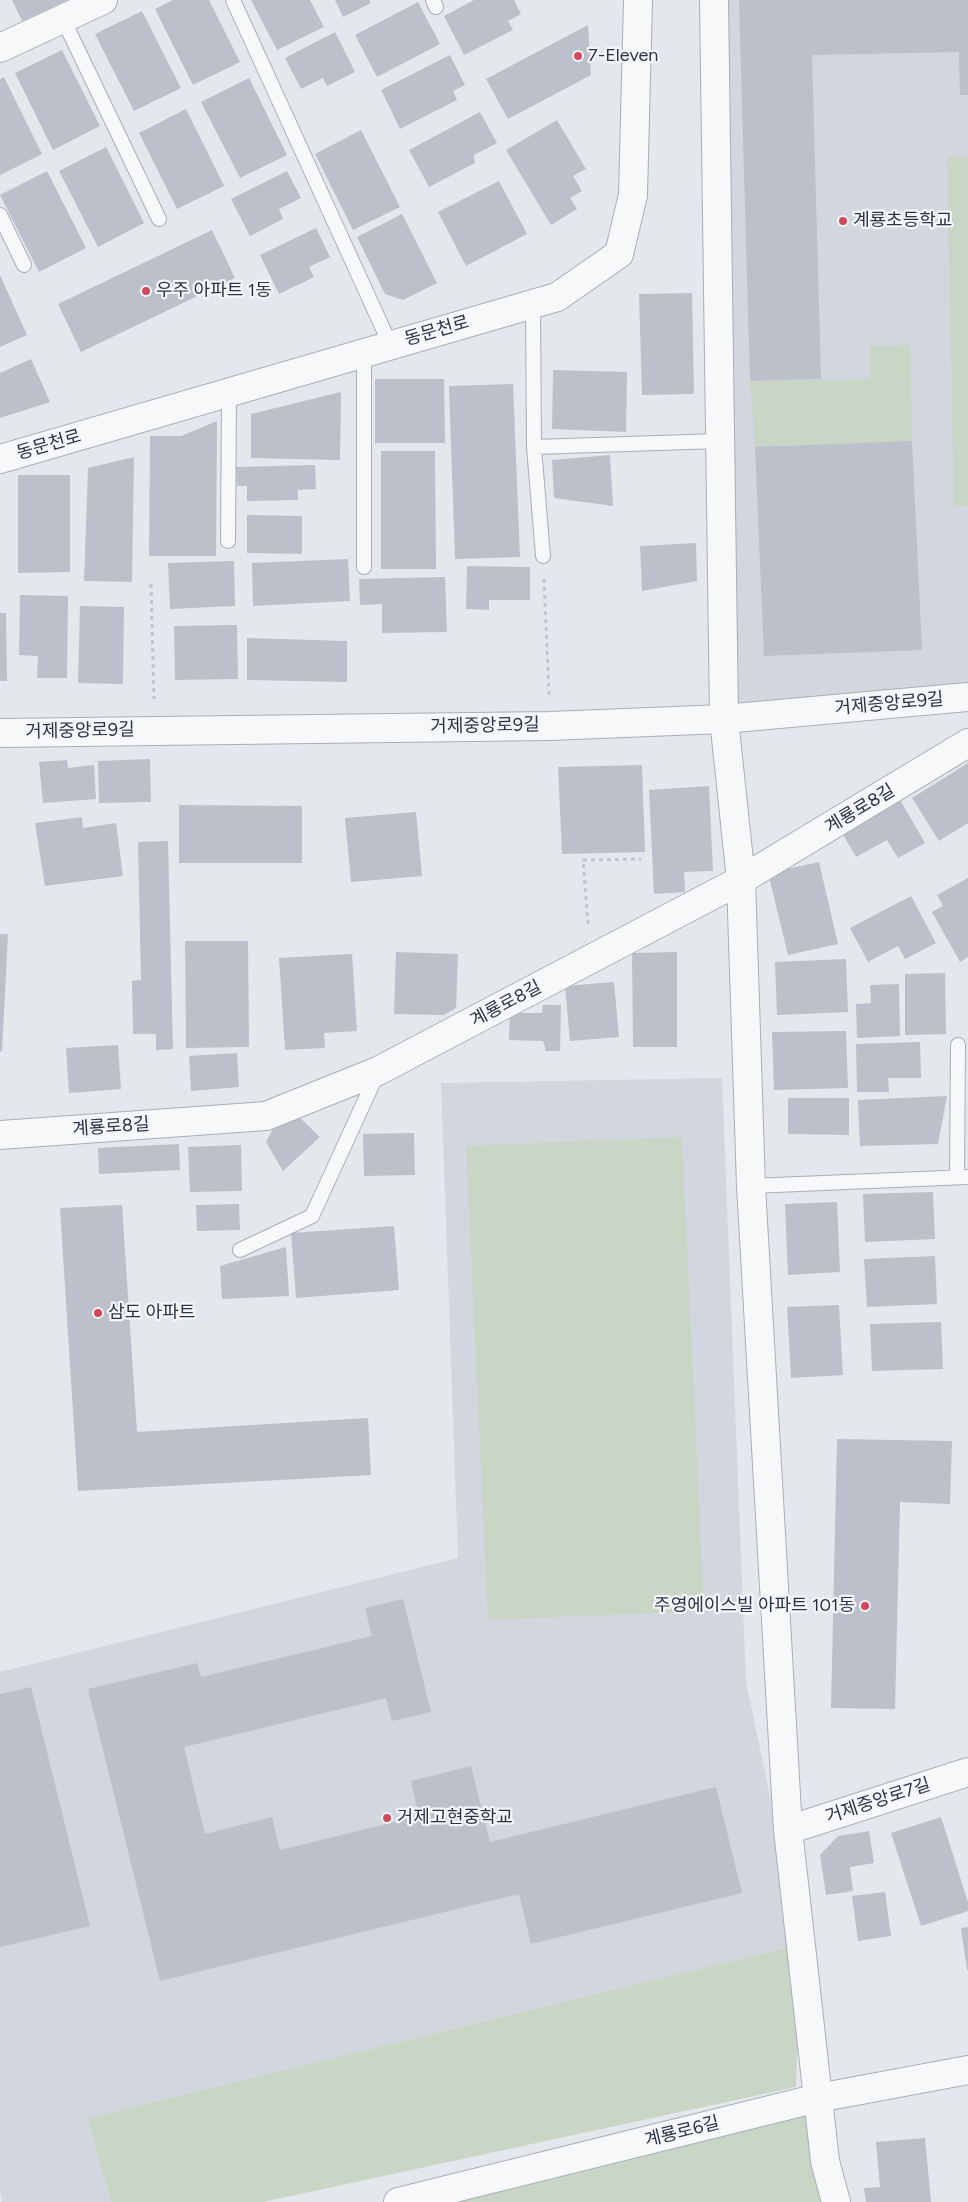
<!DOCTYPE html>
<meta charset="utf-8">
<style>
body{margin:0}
canvas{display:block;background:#e4e7ec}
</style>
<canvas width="968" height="2202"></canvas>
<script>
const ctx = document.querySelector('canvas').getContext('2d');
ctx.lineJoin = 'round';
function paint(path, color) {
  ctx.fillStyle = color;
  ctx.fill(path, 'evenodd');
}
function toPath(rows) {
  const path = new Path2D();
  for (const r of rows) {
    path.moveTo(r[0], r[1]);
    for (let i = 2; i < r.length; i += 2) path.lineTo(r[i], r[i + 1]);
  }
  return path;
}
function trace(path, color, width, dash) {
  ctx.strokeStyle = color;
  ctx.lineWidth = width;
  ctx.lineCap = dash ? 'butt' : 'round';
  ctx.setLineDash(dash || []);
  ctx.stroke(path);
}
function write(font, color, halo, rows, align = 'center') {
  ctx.font = font + ' Figtree,"Noto Sans KR",sans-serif';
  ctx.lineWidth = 4.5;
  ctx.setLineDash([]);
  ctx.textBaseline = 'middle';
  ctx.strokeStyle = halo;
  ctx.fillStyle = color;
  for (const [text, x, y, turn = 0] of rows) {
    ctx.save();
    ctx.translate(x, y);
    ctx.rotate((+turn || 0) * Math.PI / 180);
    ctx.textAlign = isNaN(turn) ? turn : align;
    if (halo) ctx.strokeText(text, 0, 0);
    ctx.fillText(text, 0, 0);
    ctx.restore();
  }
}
paint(toPath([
 [714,0,968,0,968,696,724,719],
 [722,1078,746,1682,801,1944,89,2118,111,2202,2,2202,0,2192,0,1672,458,1558,441,1083]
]), '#d2d6de');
paint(toPath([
 [968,157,968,506,954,506,947,157],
 [910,345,912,441,755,447,750,381,870,379,870,346],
 [682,1137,704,1611,488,1620,466,1146],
 [801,1944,796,2087,263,2202,111,2202,88,2118],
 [818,2098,836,2202,426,2202]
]), '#c9d6c5');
paint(toPath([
 [12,0,67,0,22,21],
 [173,0,209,0,240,62,193,85,155,9],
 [251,0,310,0,324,27,277,50],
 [335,0,369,0,371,3,343,17],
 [474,0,514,0,521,14,508,21,513,30,464,55,444,16],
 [739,0,968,0,968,95,960,95,959,52,812,55,821,379,750,381],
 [418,2,440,44,377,77,355,35],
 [142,11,181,88,134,111,95,34],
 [588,25,591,75,508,119,486,79],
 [335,32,355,72,327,86,323,78,301,89,285,58],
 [62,50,100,126,53,150,15,73],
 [450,55,465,85,453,91,457,100,400,129,381,90],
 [4,77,42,154,0,175,0,79],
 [249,78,287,155,240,178,201,102],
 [186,109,224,186,177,209,139,133],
 [480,112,497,143,474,155,475,163,429,187,409,150],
 [557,120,586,169,573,176,582,191,570,198,577,209,551,225,506,150],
 [361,130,400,207,353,230,315,154],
 [106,147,144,223,98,247,59,171],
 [47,171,86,248,39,272,0,195],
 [287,171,301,198,279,209,283,219,250,236,231,199],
 [499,181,527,234,466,266,438,212],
 [402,214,437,283,403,300,385,294,357,237],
 [316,228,330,257,309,267,314,277,279,294,260,255],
 [212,230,235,278,81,352,58,304],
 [0,275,27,335,0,347],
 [692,293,694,394,642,395,639,294],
 [31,359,50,402,0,418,0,373],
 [553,370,627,372,626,432,552,429],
 [375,379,444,379,445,443,375,443],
 [513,384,520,557,455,559,449,386],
 [341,392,340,460,251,458,251,414],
 [217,421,216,556,149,556,150,436,181,436],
 [912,441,922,650,764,656,755,447],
 [381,451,435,451,436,569,381,569],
 [610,455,613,506,554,498,552,460],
 [134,457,132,582,84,581,88,468],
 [315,465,316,489,298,490,298,500,247,501,247,486,237,486,236,467],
 [18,475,70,475,70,572,18,573],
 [247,515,302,516,302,554,247,553],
 [696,543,697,581,642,591,640,546],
 [348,559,350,601,253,606,252,563],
 [234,561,235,606,170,609,168,563],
 [467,566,530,567,530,600,489,600,489,610,466,609],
 [445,577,447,632,382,633,382,604,360,605,359,579],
 [20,595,68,596,67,678,37,678,38,656,19,655],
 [80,606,124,607,123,684,78,683],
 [0,613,6,613,7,681,0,681],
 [237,625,238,679,175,680,174,626],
 [247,638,347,641,347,682,247,680],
 [150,759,151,802,99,803,98,761],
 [67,760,68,768,94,765,96,799,43,803,39,762],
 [968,763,968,823,939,841,912,798],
 [642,765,645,852,562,854,558,767],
 [709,786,713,871,684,872,685,892,654,894,649,790],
 [899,798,925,843,898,858,887,840,856,857,841,831],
 [179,805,302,806,302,863,179,863],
 [416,812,422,876,351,882,345,818],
 [82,817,83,828,116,823,123,876,45,886,35,823],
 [168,841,173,1049,156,1050,156,1034,133,1034,132,981,141,980,138,842],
 [819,862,838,944,788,955,768,873],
 [968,878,968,957,960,962,932,912,943,906,937,895],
 [911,896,936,943,905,959,898,946,868,962,850,928],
 [0,934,8,934,2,1052,0,1051],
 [185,941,248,941,249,1047,186,1048],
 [396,952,458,954,456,1008,444,1015,394,1014],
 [677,952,677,1047,633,1047,632,953],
 [352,954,357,1031,324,1033,325,1048,285,1050,279,958],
 [846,959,848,1012,777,1015,775,962],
 [945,973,946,1034,905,1035,905,974],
 [614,982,619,1037,570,1041,565,986],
 [899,984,900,1036,857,1038,856,1004,871,1003,870,985],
 [543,1005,561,1005,560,1051,546,1051,543,1041,509,1040,510,1013,542,1013],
 [846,1031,848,1088,774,1090,772,1032],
 [920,1042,921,1078,888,1078,889,1092,857,1092,856,1044],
 [118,1045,121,1089,69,1093,66,1048],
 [237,1053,239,1087,191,1091,189,1056],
 [947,1096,938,1144,860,1146,858,1100],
 [788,1098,849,1098,849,1135,788,1134],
 [299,1117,320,1137,283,1171,266,1142,276,1123],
 [414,1133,415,1175,364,1176,363,1134],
 [179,1144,180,1170,99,1174,98,1148],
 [241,1145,242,1191,190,1192,188,1147],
 [933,1192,935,1239,865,1242,863,1194],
 [837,1202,840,1272,788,1275,785,1204],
 [239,1204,240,1230,197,1231,196,1205],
 [122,1205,137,1432,368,1418,371,1475,78,1491,60,1208],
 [394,1226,399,1290,296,1298,291,1233],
 [286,1247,289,1296,222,1299,220,1266],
 [935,1256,937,1304,867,1307,864,1259],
 [839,1305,843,1375,791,1378,787,1307],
 [941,1322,943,1369,872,1371,870,1324],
 [837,1439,952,1441,950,1504,900,1502,895,1709,831,1708],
 [403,1599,431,1712,392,1721,386,1698,184,1747,205,1834,272,1817,280,1850,419,1816,411,1781,471,1766,490,1842,716,1787,742,1893,531,1944,519,1894,160,1981,88,1689,197,1663,201,1677,372,1636,365,1608],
 [31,1687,90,1926,0,1947,0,1694],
 [941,1817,968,1902,968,1911,921,1926,891,1833],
 [869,1831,874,1863,850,1867,853,1891,826,1895,820,1855,838,1836],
 [885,1892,891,1936,858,1941,852,1896],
 [968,1927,968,1970,967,1970,961,1928],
 [925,2138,931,2202,866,2202,864,2188,880,2187,876,2142]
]), '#bbc0ca');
const service = toPath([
 [233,0,390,344],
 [433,0,436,7],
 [63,19,159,219],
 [0,215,24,265],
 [533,304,534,447,543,556],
 [364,352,364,567],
 [534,447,720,441],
 [228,541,229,393],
 [957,1177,958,1045],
 [751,1186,968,1177],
 [240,1250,312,1216,378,1072]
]);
const minor = toPath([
 [714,0,724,719,741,880,751,1186,788,1830,825,2161,836,2202],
 [0,48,103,0],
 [0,1135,266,1116,378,1071,741,880,968,743],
 [788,1830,968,1772],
 [398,2202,818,2098,968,2070]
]);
const tertiary = toPath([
 [0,459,557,297,619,254,633,195,638,0],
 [0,733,550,726,724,719,968,697]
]);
trace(service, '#a9aeb7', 16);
trace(minor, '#a9aeb7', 30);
trace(tertiary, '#a9aeb7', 30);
trace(toPath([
 [544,579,549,695],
 [151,584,154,699],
 [588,924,583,860,641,859]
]), '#c2c5cb', 3, [4, 4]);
trace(service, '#f7f8fa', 14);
trace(minor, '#f7f8fa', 28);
trace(tertiary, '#f7f8fa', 28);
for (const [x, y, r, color] of [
 [578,56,5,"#d1495b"],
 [843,221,5,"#d1495b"],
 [146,291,5,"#d1495b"],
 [98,1313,5,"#d1495b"],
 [865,1606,5,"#d1495b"],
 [387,1818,5,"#d1495b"]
]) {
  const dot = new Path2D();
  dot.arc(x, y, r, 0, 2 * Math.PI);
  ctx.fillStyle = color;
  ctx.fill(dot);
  trace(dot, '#f4f6f9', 2);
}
write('18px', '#2b3445', '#f4f6f9', [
 ["7-Eleven",588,56],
 ["계룡초등학교",853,221],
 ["우주 아파트 1동",156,291],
 ["삼도 아파트",108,1313],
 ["주영에이스빌 아파트 101동",855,1606,"right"],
 ["거제고현중학교",397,1818]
], 'left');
write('18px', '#2b3445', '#f4f6f9', [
 ["동문천로",437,331,-16],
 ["동문천로",49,445,-16],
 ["거제중앙로9길",889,704,-5],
 ["거제중앙로9길",485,726,-1],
 ["거제중앙로9길",80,731,-1],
 ["계룡로8길",860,809,-31],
 ["계룡로8길",506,1004,-28],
 ["계룡로8길",111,1127,-4],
 ["거제중앙로7길",878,1801,-18],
 ["계룡로6길",682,2132,-14]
]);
</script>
